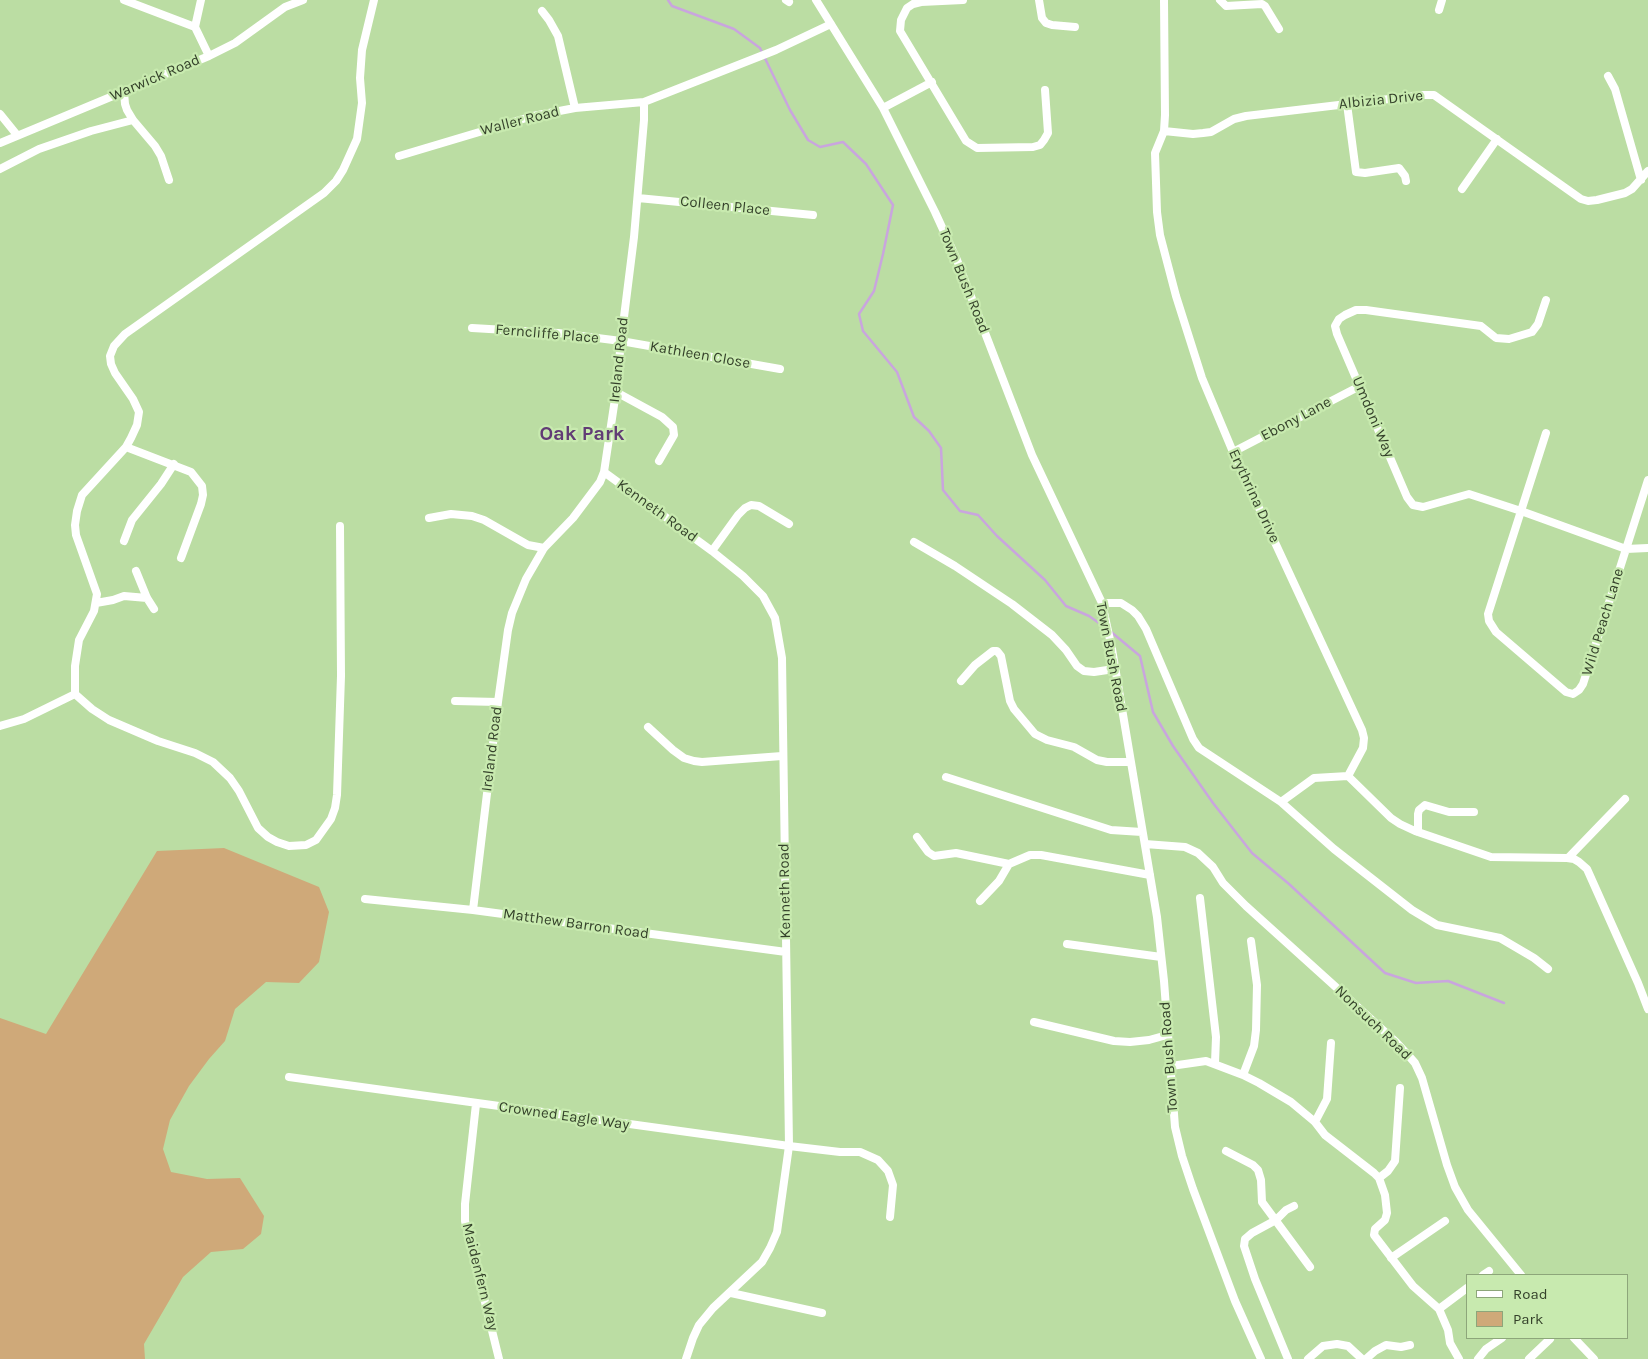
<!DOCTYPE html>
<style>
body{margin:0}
#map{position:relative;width:1648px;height:1359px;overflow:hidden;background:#bbdda3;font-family:Karla,sans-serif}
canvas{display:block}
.legend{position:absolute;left:1466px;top:1274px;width:162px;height:65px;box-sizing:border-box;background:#c8eaaf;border:1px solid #8da67a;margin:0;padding:6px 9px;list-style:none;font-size:15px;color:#34412a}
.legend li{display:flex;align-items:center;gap:10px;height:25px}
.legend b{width:25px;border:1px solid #8da67a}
</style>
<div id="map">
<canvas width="1648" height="1359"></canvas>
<ul class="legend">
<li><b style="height:6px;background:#fff"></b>Road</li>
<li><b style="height:14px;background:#cfa979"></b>Park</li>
</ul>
</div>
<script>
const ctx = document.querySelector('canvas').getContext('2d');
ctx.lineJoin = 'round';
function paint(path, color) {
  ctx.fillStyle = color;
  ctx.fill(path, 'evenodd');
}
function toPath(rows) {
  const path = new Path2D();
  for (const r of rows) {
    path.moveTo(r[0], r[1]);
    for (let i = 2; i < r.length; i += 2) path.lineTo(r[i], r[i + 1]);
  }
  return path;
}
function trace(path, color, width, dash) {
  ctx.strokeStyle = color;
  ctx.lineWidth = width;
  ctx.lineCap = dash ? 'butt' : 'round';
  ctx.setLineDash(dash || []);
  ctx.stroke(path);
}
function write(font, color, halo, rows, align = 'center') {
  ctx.font = font + ' Karla,sans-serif';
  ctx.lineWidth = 4.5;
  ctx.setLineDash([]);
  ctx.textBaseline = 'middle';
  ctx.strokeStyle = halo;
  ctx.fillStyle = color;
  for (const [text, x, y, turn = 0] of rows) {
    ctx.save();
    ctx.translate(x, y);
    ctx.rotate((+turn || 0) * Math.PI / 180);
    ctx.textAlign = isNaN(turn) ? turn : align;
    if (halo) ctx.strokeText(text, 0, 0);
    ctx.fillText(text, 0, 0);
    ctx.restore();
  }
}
paint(toPath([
 [224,848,319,887,329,912,319,962,299,983,266,982,235,1009,225,1041,209,1059,189,1086,170,1120,163,1149,171,1172,207,1179,240,1178,264,1216,261,1234,243,1249,211,1252,183,1277,144,1344,145,1359,0,1359,0,1018,46,1034,157,851]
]), '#cfa979');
trace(toPath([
 [668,0,672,6,734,29,760,48,790,110,808,140,820,147,843,142,866,164,893,205,883,254,874,291,859,314,863,331,897,372,914,417,929,431,941,448,943,490,960,511,978,515,997,536,1045,580,1066,606,1089,616,1106,628],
 [1110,631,1140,656,1153,712,1173,746,1213,803,1252,853,1289,884,1385,973,1416,983,1448,981,1504,1003]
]), '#c9a5de', 2.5);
trace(toPath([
 [124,0,195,27],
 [201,0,195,27,209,56],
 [786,0,789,2],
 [816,0,883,108,935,212,957,260,1032,455,1102,603,1112,649,1157,917,1164,981,1175,1127,1182,1156,1193,1189,1235,1301,1261,1359],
 [963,0,921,2,913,4,907,8,901,20,900,31,966,141,977,148,1033,147,1040,145,1044,140,1048,133,1045,90],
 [1039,0,1042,18,1046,23,1052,25,1075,27],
 [1164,0,1165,115,1164,131,1155,153,1157,212,1160,235,1176,296,1202,378,1233,452,1362,730,1364,738,1363,748,1348,776,1314,778,1281,802],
 [1220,0,1226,6,1262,4,1265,6,1279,29],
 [1439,10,1442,0],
 [542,11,549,20,558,36,575,108],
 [1608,76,1615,89,1641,180],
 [124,92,125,104,127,110,133,120,155,146,161,156,169,180],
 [1347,104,1356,172,1365,173,1399,168,1405,176,1406,181],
 [883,108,932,82],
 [0,114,17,135],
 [1164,131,1193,134,1203,133,1211,132,1234,119,1246,116,1423,95,1434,95,1581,199,1588,201,1597,200,1625,193,1632,189,1648,171],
 [0,143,209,56,235,43,285,7,303,0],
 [399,156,533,116,575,108,644,102],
 [0,169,39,149,91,131,133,120],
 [1462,189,1497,139],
 [638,198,813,215],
 [1546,300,1538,324,1532,332,1509,339,1496,338,1481,326,1366,310,1356,310,1345,315,1339,319,1335,326,1337,334,1407,497,1413,505,1423,507,1469,494,1521,511,1626,549,1648,548],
 [472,328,558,333,621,341,780,369],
 [616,392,662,417,673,427,674,435,659,461],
 [1546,433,1488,614,1489,621,1496,632,1566,692,1573,694,1579,690,1583,684,1648,480],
 [126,447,191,472,202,486,203,495,201,504,181,558],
 [1233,452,1360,386],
 [604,472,712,551,743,576,763,596,775,618,782,658,789,1146,777,1232,770,1248,762,1262,713,1308,699,1325,693,1338,686,1359],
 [429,518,451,514,472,516,484,520,528,545,544,548],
 [124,541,132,520,161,484,174,464],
 [914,542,955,566,1012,604,1052,635,1066,650,1077,666,1084,671,1094,672,1114,669],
 [712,551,738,515,745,508,751,505,759,506,789,524],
 [136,571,147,598,154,609],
 [96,603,113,600,124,596,147,598],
 [1102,603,1121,603,1132,610,1138,616,1146,629,1193,739,1199,748,1281,802,1334,849,1412,910,1437,925,1500,938,1534,958,1548,969],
 [961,681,975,665,993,651,997,651,1001,656,1010,701,1014,709,1035,734,1047,740,1074,747,1097,760,1107,762,1130,762],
 [75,694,75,666,79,640,94,611,97,594,76,535,75,525,77,511,82,495,126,447,131,438,137,425,139,412,133,399,115,373,111,364,110,356,114,346,125,334,324,193,336,181,343,170,357,139,362,103,360,78,362,50,374,0],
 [455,701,498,702],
 [0,726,24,719,75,694,92,709,109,720,158,741,195,753,213,762,230,778,239,791,258,828,268,837,277,842,289,846,306,845,316,840,331,819,335,808,337,795,341,676,340,526],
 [648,727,673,750,684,758,694,761,702,762,782,756],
 [1348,776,1391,818,1400,824,1415,831,1491,857,1567,858,1574,859,1579,862,1587,869,1638,983,1648,1009],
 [946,777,1111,830,1142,832],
 [1418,832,1418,814,1419,810,1425,805,1449,812,1474,812],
 [917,837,928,852,934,856,956,853,1009,864],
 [1145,844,1185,847,1198,853,1213,867,1223,883,1246,906,1338,989,1396,1042,1408,1055,1415,1063,1422,1078,1447,1165,1455,1187,1468,1210,1521,1275],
 [1568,858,1625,799],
 [1200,898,1216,1037,1215,1063],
 [365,899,473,910,786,952],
 [980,901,999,881,1009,864,1030,855,1041,855,1150,875],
 [473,910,498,702,508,630,512,613,526,579,544,548,573,518,600,482,604,472,616,392,621,341,634,237,644,120,644,102,776,50,831,24],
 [1067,944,1161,957],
 [1034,1022,1114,1041,1130,1042,1149,1040,1167,1035],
 [1171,1066,1206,1061,1243,1075,1259,1083,1291,1102,1315,1122,1325,1135,1374,1173,1379,1178,1385,1195,1387,1213,1385,1220,1375,1229,1374,1235,1413,1286,1439,1309,1448,1330,1450,1343,1459,1359],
 [1243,1075,1254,1046,1256,1030,1257,985,1251,941],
 [289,1077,789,1146,840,1152,860,1152,878,1160,888,1171,893,1185,890,1217],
 [476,1104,465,1204,465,1221,499,1359],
 [1315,1122,1327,1099,1331,1043],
 [1226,1151,1253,1165,1258,1170,1261,1180,1262,1202,1310,1267],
 [1379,1178,1388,1171,1395,1161,1400,1088],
 [1391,1258,1445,1221],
 [1483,1275,1489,1271],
 [731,1293,822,1313],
 [1439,1309,1467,1288],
 [1574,1338,1594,1359],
 [1288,1359,1255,1279,1244,1246,1245,1239,1252,1233,1276,1220,1286,1210,1294,1206],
 [1308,1359,1323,1346,1337,1344,1348,1346,1362,1359],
 [1366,1359,1375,1351,1386,1345,1401,1347,1410,1345],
 [1478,1359,1486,1349,1502,1338],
 [1529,1359,1550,1339]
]), '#fff', 8);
write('15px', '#34412a', '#c8eaaf', [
 ["Warwick Road",155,78,-23],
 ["Albizia Drive",1381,100,-6],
 ["Waller Road",520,121,-14],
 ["Colleen Place",725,206,6],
 ["Town Bush Road",964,281,68],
 ["Ferncliffe Place",547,334,5],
 ["Kathleen Close",700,355,10],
 ["Ireland Road",619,360,-84],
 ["Umdoni Way",1373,417,67],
 ["Ebony Lane",1296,419,-28],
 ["Erythrina Drive",1254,496,65],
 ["Kenneth Road",657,511,36],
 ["Wild Peach Lane",1603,622,-73],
 ["Town Bush Road",1111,657,79],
 ["Ireland Road",492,749,-83],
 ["Kenneth Road",785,891,-91],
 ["Matthew Barron Road",576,924,8],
 ["Nonsuch Road",1373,1023,44],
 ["Town Bush Road",1169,1057,-94],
 ["Crowned Eagle Way",564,1116,8],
 ["Maidenfern Way",480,1277,76]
]);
write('bold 20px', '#613c75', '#c8eaaf', [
 ["Oak Park",582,434]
]);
</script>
